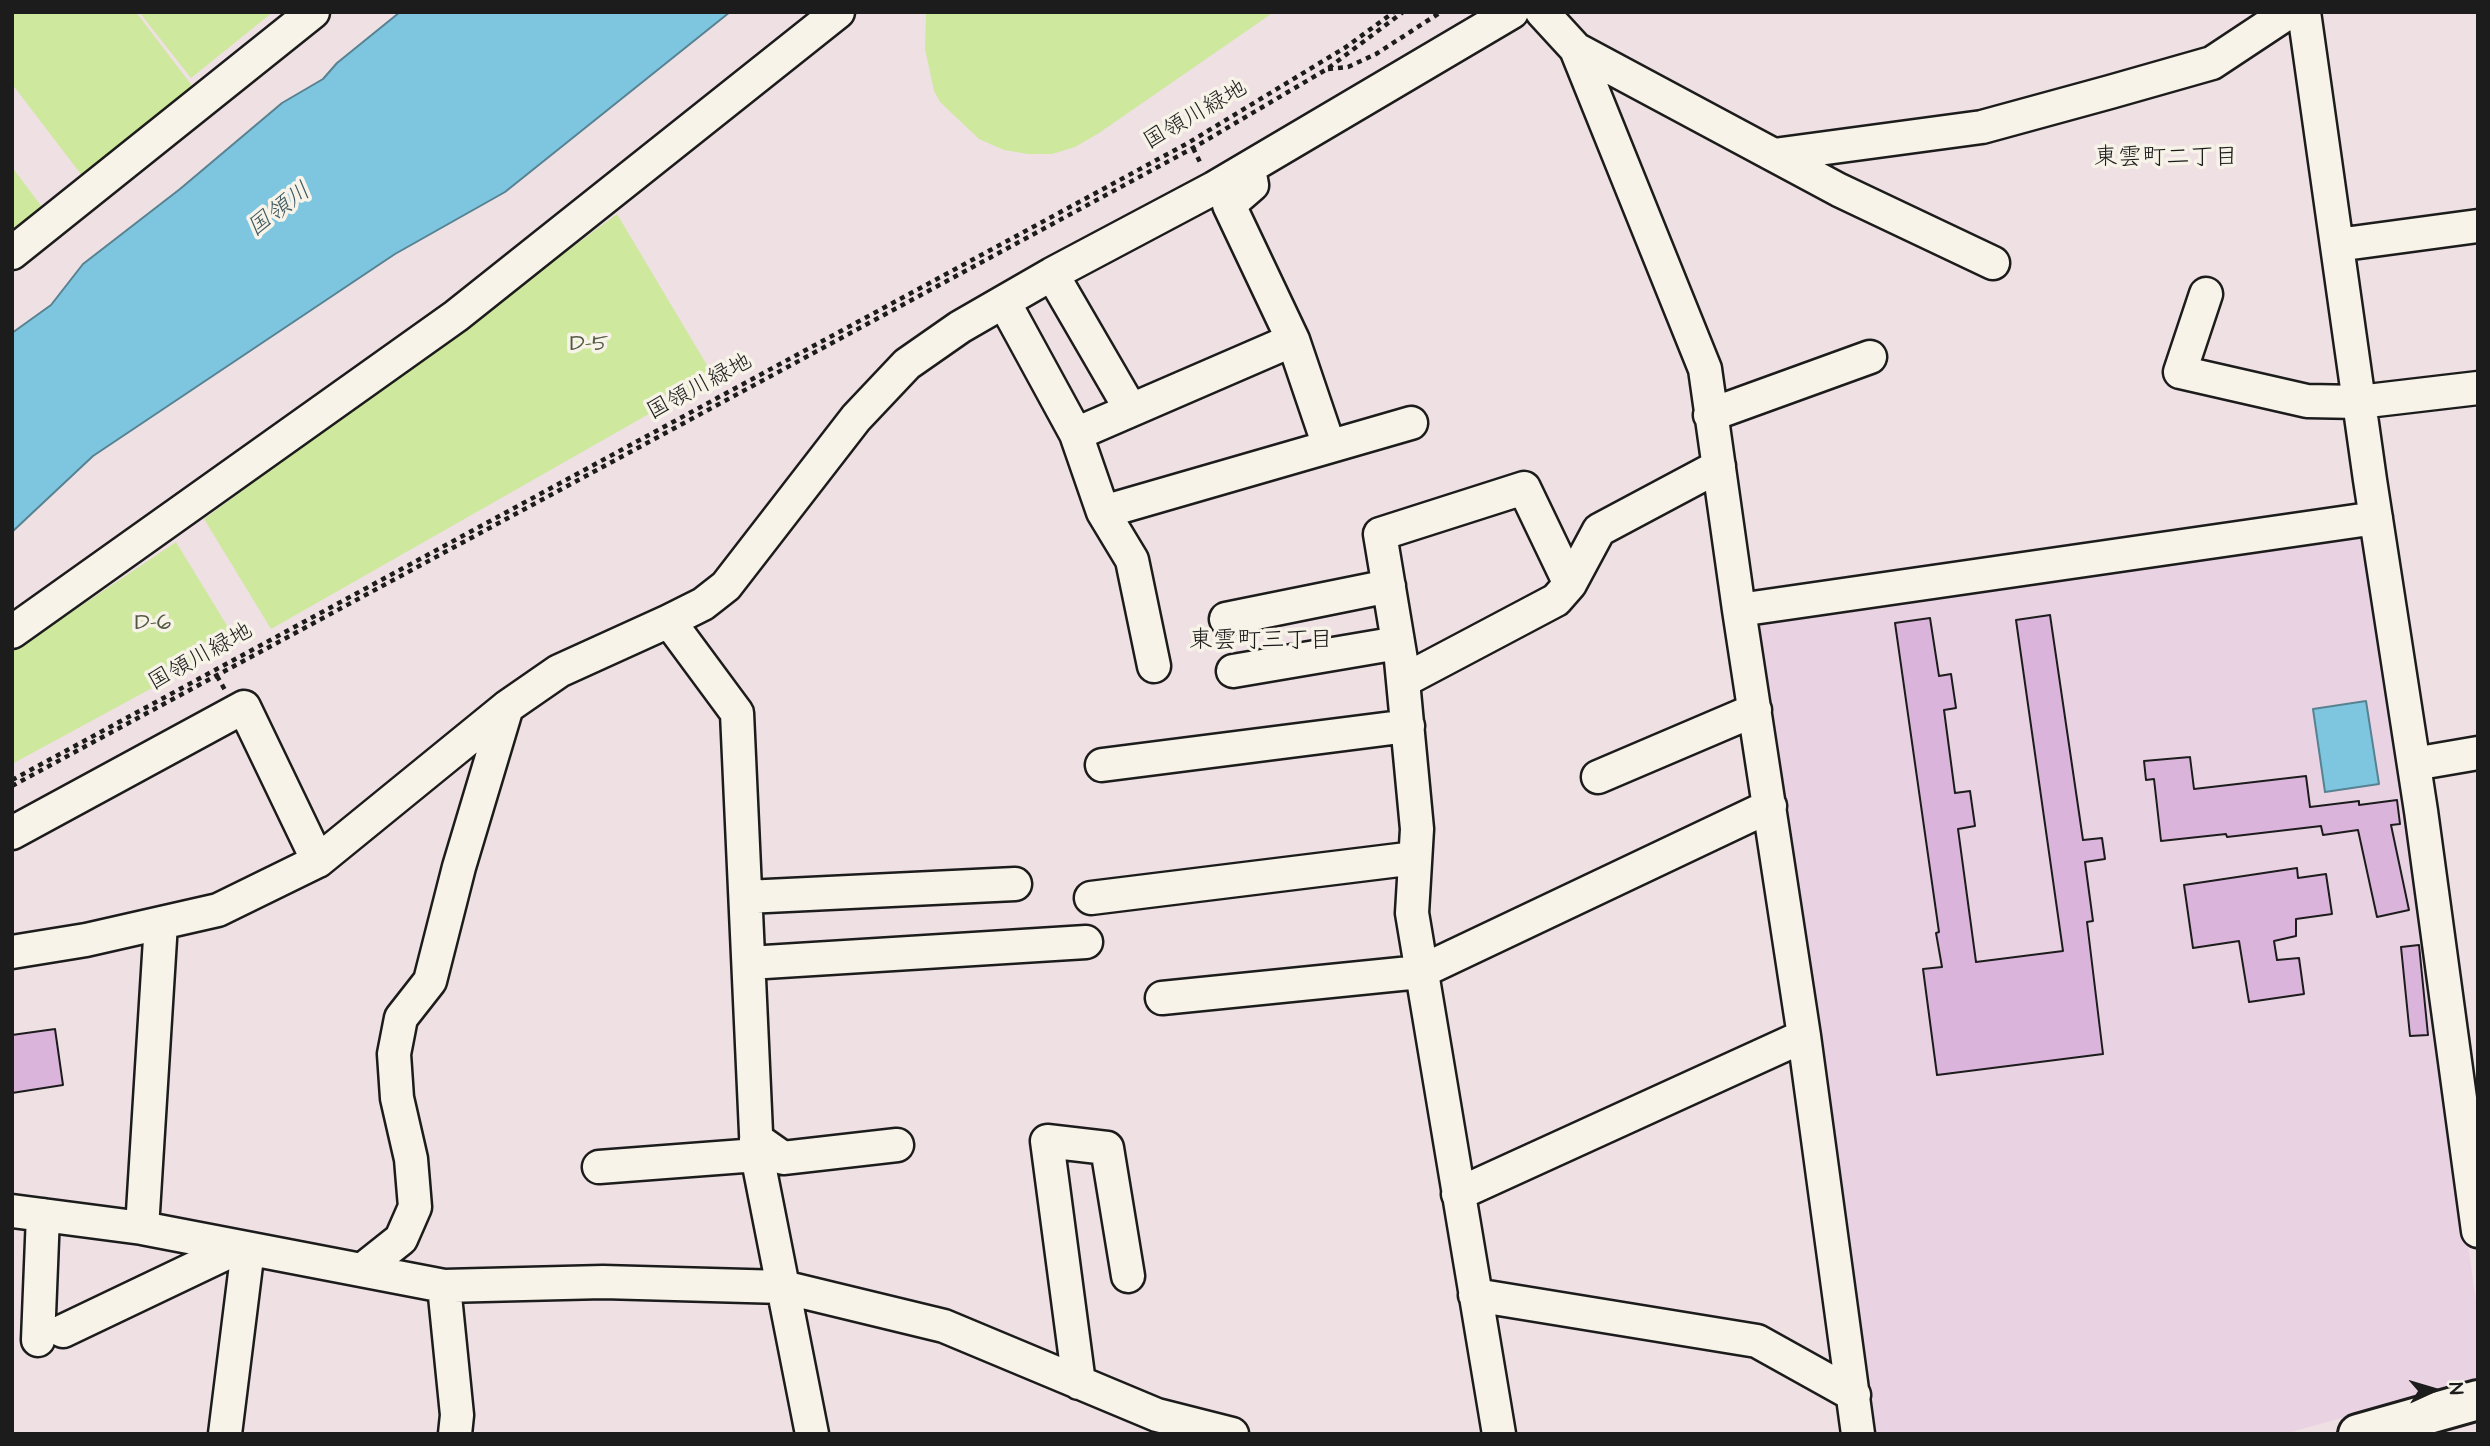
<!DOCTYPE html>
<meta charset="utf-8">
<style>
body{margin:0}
#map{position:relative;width:2490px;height:1446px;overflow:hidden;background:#efe0e4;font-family:"Architects Daughter",sans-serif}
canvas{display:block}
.frame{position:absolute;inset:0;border:14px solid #1c1c1c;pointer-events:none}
.north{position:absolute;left:2399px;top:1355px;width:70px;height:70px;-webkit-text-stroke:5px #f7f3e8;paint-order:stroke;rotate:86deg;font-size:19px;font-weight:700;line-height:28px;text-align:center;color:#1c1c1c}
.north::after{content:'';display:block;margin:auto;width:24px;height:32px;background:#1c1c1c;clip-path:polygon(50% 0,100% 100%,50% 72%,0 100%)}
</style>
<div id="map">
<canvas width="2490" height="1446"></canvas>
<div class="frame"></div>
<div class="north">N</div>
</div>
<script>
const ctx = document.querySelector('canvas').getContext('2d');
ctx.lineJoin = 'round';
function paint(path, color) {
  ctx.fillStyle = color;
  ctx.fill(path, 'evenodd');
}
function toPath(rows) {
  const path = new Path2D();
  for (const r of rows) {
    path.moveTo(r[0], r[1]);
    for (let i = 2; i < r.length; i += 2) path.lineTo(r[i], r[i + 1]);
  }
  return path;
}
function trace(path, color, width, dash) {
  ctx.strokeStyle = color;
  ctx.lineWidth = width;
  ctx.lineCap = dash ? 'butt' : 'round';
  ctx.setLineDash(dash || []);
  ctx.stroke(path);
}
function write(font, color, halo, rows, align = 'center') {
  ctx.font = font + ' "Architects Daughter","Klee One",sans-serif';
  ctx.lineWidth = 7;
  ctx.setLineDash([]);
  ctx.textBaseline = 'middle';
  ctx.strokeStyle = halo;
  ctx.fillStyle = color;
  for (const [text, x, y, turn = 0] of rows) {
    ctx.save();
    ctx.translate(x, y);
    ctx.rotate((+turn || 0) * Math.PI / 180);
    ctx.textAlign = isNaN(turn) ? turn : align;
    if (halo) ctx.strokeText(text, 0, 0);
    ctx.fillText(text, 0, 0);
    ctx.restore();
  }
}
paint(toPath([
 [2359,528,2367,537,2478,1315,2478,1380,2284,1434,1872,1434,1754,623]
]), '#e9d3e2');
paint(toPath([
 [12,12,136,12,196,91,83,177,12,84],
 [139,12,273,12,191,78],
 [926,12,1274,12,1099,133,1075,147,1052,154,1028,154,1004,150,979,139,940,102,934,91,925,49],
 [12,167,42,207,12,229],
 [617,214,714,377,271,629,204,519],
 [176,542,237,642,12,764,12,652]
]), '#cee89e');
const water = toPath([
 [400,12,730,12,505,192,395,254,93,456,12,532,12,333,51,305,83,264,180,189,282,103,323,79,337,63,400,12],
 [2366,701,2379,784,2325,792,2313,709,2366,701]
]);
paint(water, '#7ec6df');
trace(water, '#578291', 2);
const building = toPath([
 [2050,615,2083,840,2102,838,2105,859,2085,862,2093,921,2087,922,2103,1054,1937,1075,1923,969,1942,967,1936,933,1939,932,1895,623,1930,618,1939,676,1951,674,1956,708,1944,710,1955,793,1970,791,1975,826,1958,829,1976,962,2063,951,2016,620,2050,615],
 [2190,757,2194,789,2306,776,2310,807,2359,801,2359,805,2397,800,2400,824,2391,825,2409,910,2377,917,2358,830,2323,835,2321,826,2227,837,2226,834,2161,841,2154,779,2146,780,2144,761,2190,757],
 [2297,868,2298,878,2326,874,2332,914,2296,919,2296,936,2274,941,2277,960,2299,958,2304,994,2249,1002,2239,941,2193,948,2184,885,2297,868],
 [2419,945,2428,1035,2410,1036,2401,947,2419,945],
 [55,1029,63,1085,12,1093,12,1035,55,1029]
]);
paint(building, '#dbb4dc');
trace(building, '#1c1c1c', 2);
const minor = toPath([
 [1542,12,1576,49,1705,369,1739,610,1804,1036,1858,1434],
 [2304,12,2370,480,2421,811,2478,1231],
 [1576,49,1839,190,1993,263],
 [1774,155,1982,127,2110,92,2212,63,2289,12],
 [1250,174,1252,185,1229,205,1293,340,1329,446],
 [2337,245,2478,226],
 [12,253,313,12],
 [1052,274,1131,410],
 [2206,294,2180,372,2307,401,2359,402,2478,388],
 [1004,302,1076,434,1103,512],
 [1710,415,1870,357],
 [1076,434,1293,340],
 [1739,610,2376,518],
 [1226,619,1389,586],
 [669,621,737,713,757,1155,812,1434],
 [12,632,456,316,838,12],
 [1154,666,1132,560,1103,512,1411,423],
 [1233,671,1398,643],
 [1403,681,1556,600,1570,584],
 [2414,764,2478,753],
 [1102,765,1408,726],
 [1598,777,1755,710],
 [12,833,244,707,318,861],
 [746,897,1015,884],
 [1091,898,1415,858],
 [12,952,86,940,218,910,318,861,507,707,559,671,669,621,703,604,726,586,856,418,907,364,960,327,1052,274,1214,188,1512,12],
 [749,963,1086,942],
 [1162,998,1420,972,1770,806],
 [756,1139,783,1158,897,1145],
 [599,1167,757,1155],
 [1458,1194,1804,1036],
 [12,1211,142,1228,444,1286],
 [142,1228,161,923],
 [362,1270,401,1239,415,1207,411,1159,397,1098,394,1054,401,1018,430,981,459,867,507,707],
 [1475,1295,1757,1341,1854,1395],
 [63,1331,239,1247],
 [38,1340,43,1215],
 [1079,1383,1047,1141,1107,1148,1128,1276],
 [225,1434,248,1249],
 [455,1434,457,1415,444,1286,603,1282,783,1287,944,1326,1157,1415,1232,1434],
 [1499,1434,1412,913,1417,829,1401,660,1380,534,1524,488,1570,584,1599,530,1719,466]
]);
const major = toPath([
 [2358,1434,2478,1400]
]);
trace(minor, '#1c1c1c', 37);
trace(major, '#1c1c1c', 44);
trace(toPath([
 [1328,69,1348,67,1376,54,1441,12],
 [1193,148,1202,166],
 [217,676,225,690],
 [12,780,1188,143,1346,47,1394,12],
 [12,786,1193,148,1327,69,1403,12]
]), '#1c1c1c', 4.5, [5, 5]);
trace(minor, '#f7f3e8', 32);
trace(major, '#f7f3e8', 38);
write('23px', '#1c1c1c', '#f7f3e8', [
 ["国領川緑地",1196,116,-30],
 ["国領川緑地",700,388,-28],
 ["国領川緑地",201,658,-29]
]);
write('23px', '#515943', '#f7f3e8', [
 ["D-5",589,345],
 ["D-6",153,624]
]);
write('24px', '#1c1c1c', '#f7f3e8', [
 ["東雲町二丁目",2166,159],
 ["東雲町三丁目",1261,642]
]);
write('italic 24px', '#3e5860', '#f7f3e8', [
 ["国領川",280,211,-37]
]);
</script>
